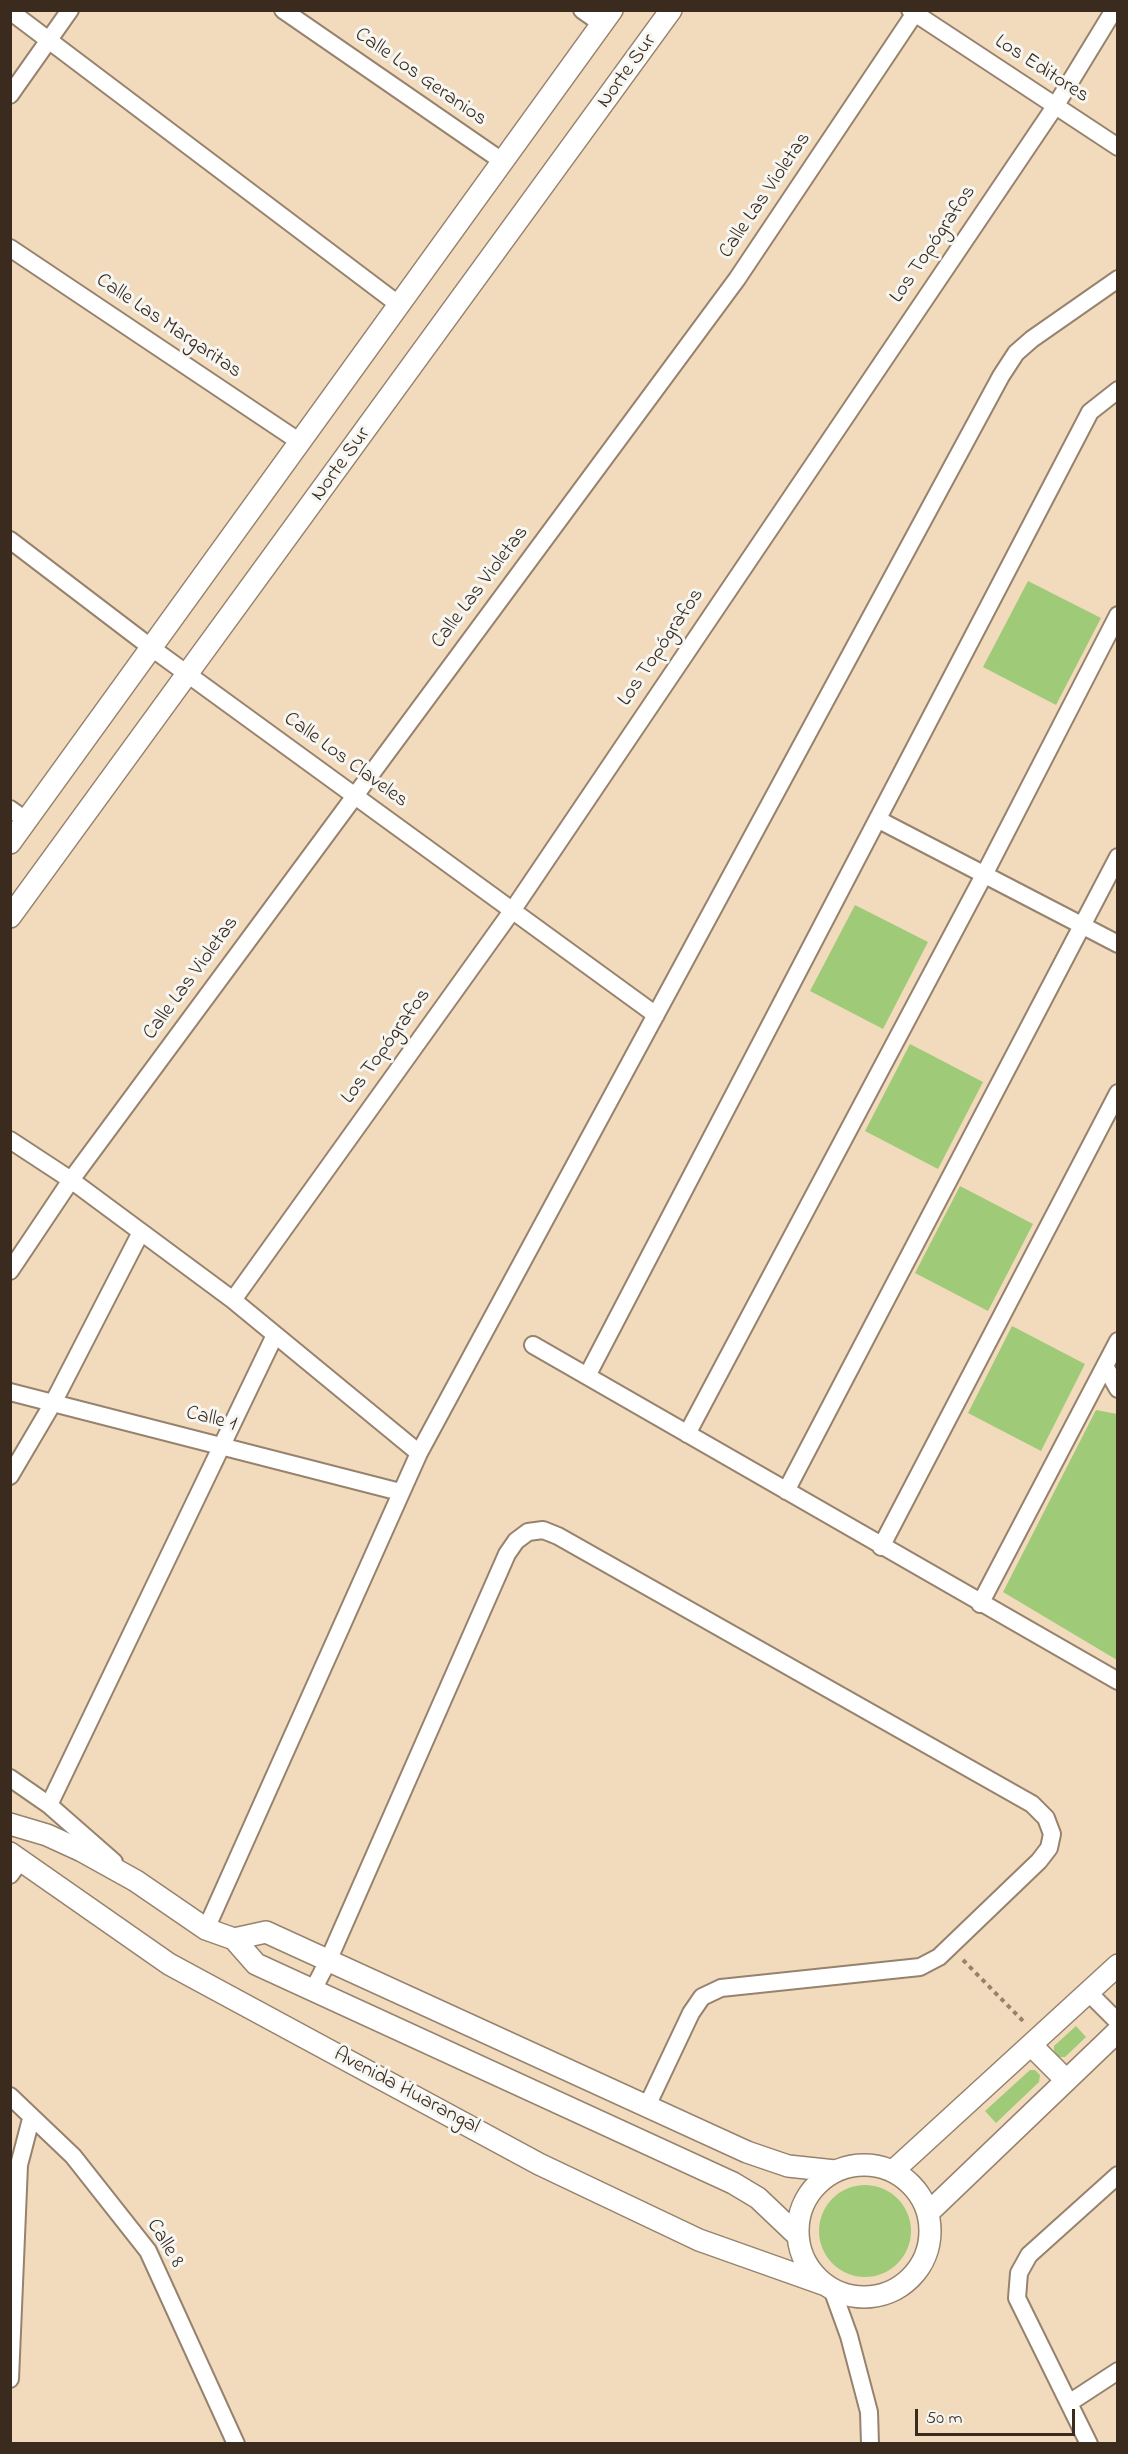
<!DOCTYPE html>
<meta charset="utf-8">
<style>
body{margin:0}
#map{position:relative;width:1128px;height:2454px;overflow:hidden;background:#f2dbbc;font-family:"Indie Flower",sans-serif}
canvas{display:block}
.frame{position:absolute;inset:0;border:12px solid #3b2a1e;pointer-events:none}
.scale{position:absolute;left:915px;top:2409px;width:160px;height:27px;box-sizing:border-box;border:3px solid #3b2a1e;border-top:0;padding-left:8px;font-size:18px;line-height:21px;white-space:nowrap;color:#3b2a1e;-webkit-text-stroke:4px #f6f6f2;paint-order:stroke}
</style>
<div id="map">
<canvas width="1128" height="2454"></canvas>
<div class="frame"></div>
<div class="scale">50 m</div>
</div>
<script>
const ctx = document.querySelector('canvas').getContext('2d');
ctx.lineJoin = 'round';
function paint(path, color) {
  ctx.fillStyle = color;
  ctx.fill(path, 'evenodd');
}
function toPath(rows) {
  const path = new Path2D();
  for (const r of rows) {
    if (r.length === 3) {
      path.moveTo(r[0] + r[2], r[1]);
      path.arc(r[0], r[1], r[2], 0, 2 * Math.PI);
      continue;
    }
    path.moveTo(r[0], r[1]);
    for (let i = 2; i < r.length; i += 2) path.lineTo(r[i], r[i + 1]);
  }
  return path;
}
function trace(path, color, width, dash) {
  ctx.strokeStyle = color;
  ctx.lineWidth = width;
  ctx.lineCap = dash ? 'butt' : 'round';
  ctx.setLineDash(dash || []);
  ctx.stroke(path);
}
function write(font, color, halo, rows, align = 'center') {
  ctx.font = font + ' "Indie Flower",sans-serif';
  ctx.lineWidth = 6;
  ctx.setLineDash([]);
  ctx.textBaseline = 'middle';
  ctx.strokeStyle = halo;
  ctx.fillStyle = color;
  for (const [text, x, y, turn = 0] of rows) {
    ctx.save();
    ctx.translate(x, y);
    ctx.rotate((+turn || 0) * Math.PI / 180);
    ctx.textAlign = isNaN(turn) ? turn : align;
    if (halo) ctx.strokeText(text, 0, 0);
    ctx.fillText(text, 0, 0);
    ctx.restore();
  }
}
paint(toPath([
 [1028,581,1101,618,1056,705,983,667],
 [855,905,928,942,883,1029,810,991],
 [910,1044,983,1082,938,1169,865,1131],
 [960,1186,1033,1224,988,1311,915,1273],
 [1012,1326,1085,1364,1041,1451,968,1413],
 [1096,1410,1117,1414,1117,1660,1003,1592],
 [1076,2026,1086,2037,1065,2057,1059,2057,1054,2051,1054,2046],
 [1030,2070,1035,2070,1040,2075,1039,2082,996,2123,985,2111],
 [865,2231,46]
]), '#9fca77');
const minor = toPath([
 [283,10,502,161],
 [582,10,602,24],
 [910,10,1118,147],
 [10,11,398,304],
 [10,95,70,10],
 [10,248,300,442],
 [10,540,153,649,656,1015],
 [10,809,27,821],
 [879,820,1118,944],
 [10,1140,71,1180,233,1300,419,1453],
 [10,1271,71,1180,737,279,917,10],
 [233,1300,512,911,1056,105,1114,10],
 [533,1345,1118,1681],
 [1105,1366,1118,1389],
 [587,1376,1090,412,1118,390],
 [10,1392,400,1492],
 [687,1434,984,875,1118,615],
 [10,1476,53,1403,141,1232],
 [786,1491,1118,857],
 [881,1547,1118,1093],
 [980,1604,1118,1341],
 [10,1778,49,1805,114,1862],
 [49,1805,275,1335],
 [10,1875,20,1861],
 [206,1929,419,1453,1001,376,1016,353,1032,339,1118,279],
 [313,1990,328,1961,507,1554,516,1541,528,1532,543,1530,558,1536,1032,1804,1046,1818,1052,1834,1049,1848,1039,1861,939,1957,920,1967,721,1988,702,1997,691,2013,647,2106],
 [1089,1993,1118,2022],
 [10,2096,73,2156,148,2251,236,2444],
 [832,2289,849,2336,869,2412,870,2444],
 [10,2379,19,2165,31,2119],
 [1069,2403,1118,2371],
 [1089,2444,1017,2298,1019,2273,1029,2255,1118,2175]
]);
const tertiary = toPath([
 [10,843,612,10],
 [10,917,671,10],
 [10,1824,47,1835,82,1851,136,1881,206,1929,234,1939,256,1964,733,2183,758,2198,798,2236],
 [10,1853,169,1964,539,2164,699,2240,826,2285],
 [234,1939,266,1932,747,2152,788,2166,835,2171],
 [1032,2046,1066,2080],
 [864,2231,66],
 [893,2171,1118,1965],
 [928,2213,1118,2031]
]);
trace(minor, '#96826d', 20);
trace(tertiary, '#96826d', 24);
trace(toPath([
 [963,1960,1025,2023]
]), '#96826d', 4, [4.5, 4.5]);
trace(minor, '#fff', 16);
trace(tertiary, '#fff', 21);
write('21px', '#3b2a1e', '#f6f6f2', [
 ["Los Editores",1041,70,33],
 ["Norte Sur",628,72,-54],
 ["Calle Los Geranios",420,78,35],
 ["Calle Las Violetas",766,196,-56],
 ["Los Topógrafos",934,245,-56],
 ["Calle Las Margaritas",168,327,34],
 ["Norte Sur",342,465,-54],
 ["Calle Las Violetas",481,588,-53],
 ["Los Topógrafos",662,648,-56],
 ["Calle Los Claveles",345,761,36],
 ["Calle Las Violetas",192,979,-54],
 ["Los Topógrafos",387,1047,-54],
 ["Calle 1",211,1420,14],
 ["Avenida Huarangal",406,2092,28],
 ["Calle 8",164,2244,59]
]);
</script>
